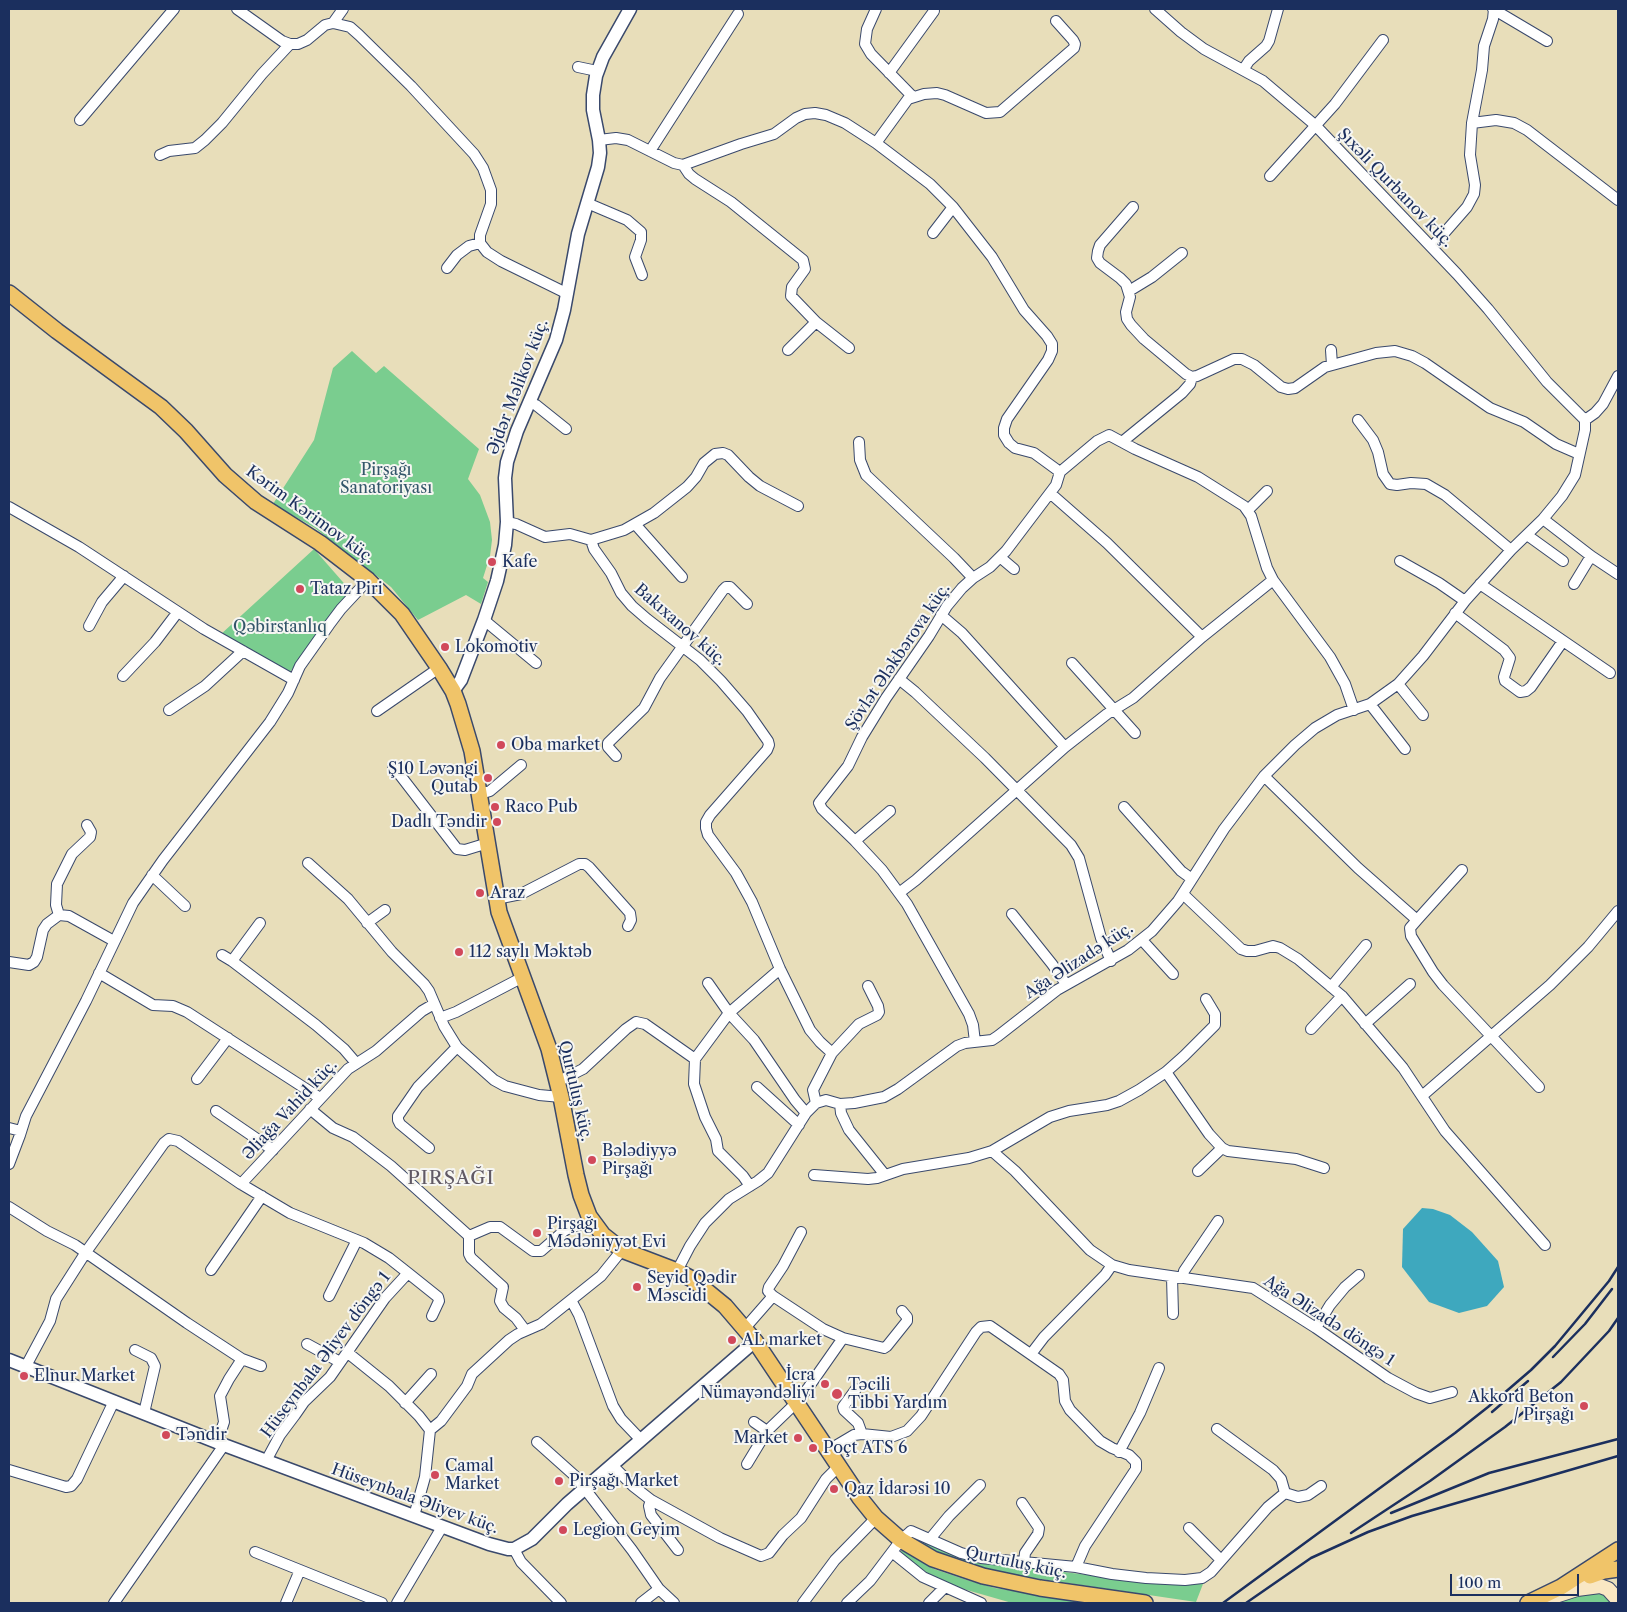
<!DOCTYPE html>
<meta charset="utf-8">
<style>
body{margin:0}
#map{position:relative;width:1627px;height:1612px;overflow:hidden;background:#e8deba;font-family:"Libre Caslon Text",serif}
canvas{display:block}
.frame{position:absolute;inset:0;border:10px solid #1b2f5e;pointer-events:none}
.scale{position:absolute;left:1450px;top:1574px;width:129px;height:22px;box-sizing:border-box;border:2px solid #1b2f5e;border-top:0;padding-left:6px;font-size:15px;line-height:18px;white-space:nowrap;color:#1b2f5e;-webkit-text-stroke:4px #f6f6f2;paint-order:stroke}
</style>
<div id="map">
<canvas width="1627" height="1612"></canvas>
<div class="frame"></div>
<div class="scale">100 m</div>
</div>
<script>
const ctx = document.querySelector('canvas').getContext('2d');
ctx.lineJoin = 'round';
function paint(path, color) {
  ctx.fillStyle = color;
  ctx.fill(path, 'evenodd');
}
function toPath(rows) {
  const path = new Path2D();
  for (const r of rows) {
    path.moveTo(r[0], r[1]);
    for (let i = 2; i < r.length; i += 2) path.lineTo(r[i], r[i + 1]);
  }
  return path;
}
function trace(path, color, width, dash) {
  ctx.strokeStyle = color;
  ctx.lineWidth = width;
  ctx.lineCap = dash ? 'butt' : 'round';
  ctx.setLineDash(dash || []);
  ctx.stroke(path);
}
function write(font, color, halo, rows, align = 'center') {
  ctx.font = font + ' "Libre Caslon Text",serif';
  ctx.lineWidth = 4;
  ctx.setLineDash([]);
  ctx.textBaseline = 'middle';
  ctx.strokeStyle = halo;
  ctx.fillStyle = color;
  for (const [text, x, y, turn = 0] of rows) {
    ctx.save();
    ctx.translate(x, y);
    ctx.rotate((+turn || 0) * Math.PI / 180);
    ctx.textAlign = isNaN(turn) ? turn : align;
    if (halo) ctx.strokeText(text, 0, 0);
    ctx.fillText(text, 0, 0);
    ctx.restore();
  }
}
paint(toPath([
 [352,351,376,373,384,366,479,449,468,479,480,495,490,522,492,540,490,556,483,578,488,582,481,604,466,595,418,620,391,587,315,528,273,504,314,440,333,368],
 [314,549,349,589,347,596,290,672,220,635],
 [913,1535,997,1564,1122,1579,1203,1584,1196,1602,1000,1573,964,1563,942,1555,910,1538],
 [902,1550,934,1569,970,1581,995,1588,1091,1603,1012,1603,946,1584,929,1574,900,1553],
 [1601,1591,1615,1603,1545,1603,1568,1596]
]), '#7acd8f');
paint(toPath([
 [1422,1208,1433,1209,1450,1215,1472,1232,1498,1261,1504,1287,1487,1306,1459,1313,1429,1302,1402,1267,1403,1229]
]), '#3ea8be');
const minor = toPath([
 [237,9,282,41,290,44,298,44,307,40,325,25,333,23,350,27,359,35,411,86,474,154,483,168,491,190,491,204,480,235,480,243,487,252,501,261,566,293],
 [876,9,867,29,865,44,871,54,913,97],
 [1155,9,1181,32,1204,49,1263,81,1315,125,1457,274,1488,309,1547,382,1585,420],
 [1493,9,1547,41],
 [333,23,343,9],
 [578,67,597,71],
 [1243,70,1249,61,1266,46,1269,41,1278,9],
 [889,73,934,11],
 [80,120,174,9],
 [1472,123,1496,120,1514,123,1527,130,1618,200],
 [599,140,616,138,628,140,674,163,683,165,741,144,774,134,796,118,805,114,815,113,826,115,845,123,876,143,930,184,953,207,992,257,1024,310,1047,336,1052,344,1052,351,1048,360,1007,419,1004,428,1004,435,1009,443,1015,448,1034,453,1060,472],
 [876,143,908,99,924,94,937,93,945,95,986,113,1000,112,1074,48,1075,44,1073,40,1056,21],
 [650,151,738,14],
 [160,155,169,151,195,148,205,140,222,123,262,74,290,44],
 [683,165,689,174,695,179,731,202,803,260,805,269,792,287,791,296,816,322,849,348],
 [1270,176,1335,104,1383,40],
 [587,203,627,220,641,232,641,240,635,257,642,275],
 [1133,207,1100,245,1098,251,1097,258,1100,263,1120,278,1126,284,1130,297,1126,312,1127,319,1131,325,1144,339,1186,374,1192,377,1197,376,1234,359,1242,359,1254,365,1281,387,1288,389,1295,388,1325,367,1376,353,1395,351,1412,356,1425,363,1490,408,1524,422,1556,444,1579,454],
 [933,233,953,207],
 [1432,247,1467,207,1474,194,1475,185,1470,155,1472,123,1482,70,1484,46,1493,19,1494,9],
 [447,268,457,255,469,246,480,243],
 [1129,291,1152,277,1182,253],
 [788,350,816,322],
 [1331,350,1332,365],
 [529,402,536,405,566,429],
 [1358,420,1373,440,1378,452,1383,474,1390,484,1397,485,1411,483,1426,484,1445,495,1511,550],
 [1585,420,1595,413,1603,404,1618,376],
 [859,442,860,460,866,475,954,558,973,578],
 [1122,442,1182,393,1190,384,1192,377],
 [1060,472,1097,441,1109,435,1135,449,1198,477,1244,506,1251,516,1267,568,1273,580,1330,657,1345,684,1354,710],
 [1050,493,1107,543,1202,637],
 [9,507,79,547,204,629,294,680],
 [1248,510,1267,491],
 [1543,519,1591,556,1618,574],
 [507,522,516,524,545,537,570,534,591,540,594,549,611,573,621,593,632,606,647,619,700,660,721,681,747,711,768,741,769,745,767,750,710,815,706,822,706,828,708,835,736,873,752,902,780,969,810,1030,820,1042,832,1053],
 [635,524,682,577],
 [1527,535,1563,561],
 [591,540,624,530,654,513,687,487,696,477,704,463,715,454,723,453,728,455,749,477,760,486,798,506],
 [1001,558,1014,569],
 [1400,561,1439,583,1465,601],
 [1480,584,1610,673],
 [1574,584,1591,556],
 [1455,613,1504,650,1510,658,1504,677,1505,681,1520,692,1526,691,1531,687,1563,641],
 [941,615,962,633,1065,747],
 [484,620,536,663],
 [89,626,102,602,124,576],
 [1072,663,1135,733],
 [123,676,155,642,177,613],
 [899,679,915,692,985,758,1071,845,1079,858,1101,938,1111,961],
 [1398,684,1423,715],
 [1370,704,1405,749],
 [169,710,205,686,243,651],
 [377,711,439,668],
 [616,756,608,747,608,743,644,708,660,678,723,590,726,587,730,587,747,604],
 [393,766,457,849,465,850,488,843],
 [1264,776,1358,868,1417,920,1410,928,1411,936,1433,972,1443,985,1539,1087],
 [480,794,490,791,521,765],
 [1124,807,1181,871,1192,879],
 [855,841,890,811],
 [308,863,348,899,392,952,424,984,429,991,444,1026,457,1047,494,1080,505,1086,539,1095,561,1097],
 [152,875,185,906],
 [899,893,916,880,1065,747,1107,714,1133,698,1202,637,1273,580],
 [1183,894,1241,949,1247,951,1255,951,1273,946,1280,948,1298,959,1342,996,1403,1068,1445,1131,1545,1245],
 [496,899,521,894,579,864,585,864,589,867,630,913,631,920,628,926],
 [1012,914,1052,964,1066,984],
 [59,915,56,905,57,884,72,854,90,837,91,832,87,825],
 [1417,920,1462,870],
 [260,923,232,961,316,1025,344,1049,356,1063],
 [367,923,385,910],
 [1142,940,1173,974],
 [222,955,232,961],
 [9,962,29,965,34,962,37,957,43,930,47,924,59,915,69,916,114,941],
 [99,973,153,1005,173,1006,187,1012,320,1098],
 [708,983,729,1013,754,1040,795,1100,806,1113],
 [1331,987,1366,945],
 [440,1018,456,1012,523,977],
 [1365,1024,1410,984],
 [1311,1029,1342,996],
 [975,1042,973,1025,969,1014,907,904,882,870,855,841,822,809,819,803,848,766,862,737,886,698,929,636,947,606,962,588,973,578,990,567,1006,551,1056,485,1060,472],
 [1166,1072,1209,1134,1222,1148,1228,1151,1296,1159,1324,1168],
 [197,1079,228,1038],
 [557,1082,583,1069,626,1029,636,1022,645,1024,695,1059],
 [757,1087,799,1125],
 [1422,1096,1550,985,1588,947,1618,911],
 [816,1103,813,1090,832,1053,859,1024,877,1015,879,1012,878,1006,868,986],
 [840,1104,841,1113,849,1130,885,1175],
 [310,1109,333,1128,353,1137,391,1166,469,1236,469,1254,471,1258,503,1287,500,1301,504,1308,516,1318,525,1330],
 [216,1111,273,1150],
 [9,1128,21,1131],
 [429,1148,400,1124,398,1120,398,1116,418,1087,457,1047],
 [992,1151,1015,1171,1090,1250,1112,1265,1129,1270,1253,1288,1316,1328,1388,1378,1416,1393,1430,1398,1452,1392],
 [9,1164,20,1135,26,1116,86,1001,133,903,163,860,270,722,288,693,300,666,329,625,341,609,368,580],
 [1198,1171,1222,1148],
 [814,1175,868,1179,877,1178,903,1169,969,1158,992,1151,1050,1117,1069,1111,1107,1105,1119,1101,1139,1090,1166,1072,1184,1056,1215,1025,1215,1014,1206,999],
 [241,1184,348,1069,376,1051,422,1011,434,1004],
 [750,1186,743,1176,718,1151,716,1139,705,1117,694,1084,695,1059,729,1013,780,969],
 [9,1207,47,1231,75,1245,187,1323,242,1359,229,1379,220,1396,224,1422,217,1443],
 [469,1236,490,1227,500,1227,533,1251,541,1251,564,1231,571,1227,593,1222],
 [211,1270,262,1196],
 [677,1271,690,1246,705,1223,729,1199,758,1181,768,1173,806,1113,816,1103,826,1100,840,1104,854,1103,884,1097,898,1089,957,1046,965,1043,992,1040,998,1036,1057,990,1128,950,1152,931,1178,901,1224,829,1264,776,1295,745,1315,728,1337,715,1370,704,1398,684,1423,656,1465,601,1511,550,1543,519,1562,496,1575,475,1585,430,1585,420],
 [408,1273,438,1297,439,1301,432,1316],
 [1172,1277,1173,1314],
 [1183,1277,1184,1271,1218,1221],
 [329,1296,357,1240],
 [571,1300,579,1315,613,1406,621,1419,641,1440],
 [745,1328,773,1296,768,1291,769,1287,783,1266,801,1232],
 [1316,1328,1330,1305,1345,1287,1359,1275],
 [843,1338,884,1348,887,1346,907,1321,907,1317,902,1311],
 [307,1344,340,1362],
 [135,1350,151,1358,155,1366,144,1413],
 [348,1353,389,1386,419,1416,430,1430],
 [1031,1354,1044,1337,1105,1275,1112,1265],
 [242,1359,261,1366],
 [26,1366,50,1321,56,1299,86,1252,164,1143,169,1139,178,1141,241,1184,290,1213,364,1243,389,1258,408,1273,385,1298,330,1377,304,1402,295,1415,280,1435,266,1461],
 [856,1389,843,1407,844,1410,858,1423,862,1434],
 [405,1403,431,1374],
 [754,1422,767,1431],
 [537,1442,575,1476,632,1550,659,1589,674,1603],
 [827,1451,854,1435,862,1434,891,1437,907,1431,921,1416,976,1332,981,1327,990,1326,1059,1374,1063,1380,1065,1401,1070,1410,1100,1441,1112,1448,1129,1455,1136,1462,1136,1469,1085,1546,1076,1567],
 [1119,1452,1140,1413,1159,1368],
 [747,1464,767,1431,796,1403,808,1388,843,1338,823,1329,773,1296],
 [613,1466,633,1486,651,1500,720,1538,761,1556,769,1553,783,1535,801,1518,826,1479,838,1467],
 [9,1470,66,1487,71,1486,77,1479,114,1401],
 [1285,1493,1298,1497,1308,1495,1321,1486],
 [651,1500,649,1506,651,1515,678,1550],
 [1022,1503,1039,1528,1038,1534,1025,1553,1024,1562],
 [414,1516,425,1477,430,1430,441,1421,467,1386,472,1374,509,1340,518,1334,541,1324,601,1276,622,1250],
 [1189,1528,1221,1560],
 [930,1539,949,1516,980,1485],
 [514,1549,521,1562,561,1603],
 [255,1552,382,1603],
 [892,1552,923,1577,981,1603],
 [114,1603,224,1445],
 [286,1603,300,1570],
 [397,1603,442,1527],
 [641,1603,659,1589],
 [803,1603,835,1560,876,1518],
 [847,1603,870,1581,901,1540,911,1531,961,1553,981,1558,1076,1567,1112,1574,1146,1578,1185,1580,1202,1578,1211,1572,1268,1507,1285,1493,1281,1479,1273,1470,1217,1429],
 [929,1603,944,1588]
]);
const tertiary = toPath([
 [453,691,461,680,484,620,497,581,505,545,507,522,505,478,507,462,517,431,556,340,564,310,578,234,598,167,600,153,599,140,593,110,593,95,596,76,603,57,630,9],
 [9,1360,224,1445,489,1544,508,1549,514,1549,532,1539,567,1504,755,1341]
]);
const secondary = toPath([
 [1549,1598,1577,1589,1600,1586,1608,1589,1618,1600]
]);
const primary = toPath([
 [9,293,57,331,161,407,186,431,225,475,256,502,320,543,368,580,402,614,439,668,453,691,458,704,472,751,499,912,549,1049,561,1097,576,1175,581,1195,589,1216,603,1235,622,1250,677,1271,692,1279,725,1306,755,1341,860,1498,876,1518,901,1540,933,1559,983,1576,1040,1588,1145,1603],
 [1590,1576,1604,1571,1618,1569],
 [1528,1603,1561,1587,1618,1550]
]);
trace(minor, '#3a496c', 12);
trace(tertiary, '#3a496c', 15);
trace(secondary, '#3a496c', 16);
trace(primary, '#3a496c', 18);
trace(minor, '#fff', 10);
trace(tertiary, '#fff', 12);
trace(secondary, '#f9e7c3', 14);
trace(primary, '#f0c469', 15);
trace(toPath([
 [1553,1357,1585,1324,1612,1289],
 [1492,1412,1528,1381],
 [1391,1513,1489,1473,1618,1439],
 [1351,1533,1430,1481,1505,1427,1561,1382,1609,1331,1618,1318],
 [1223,1603,1455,1433,1488,1407,1531,1370,1555,1346,1609,1281,1618,1267],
 [1246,1603,1311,1558,1368,1532,1412,1516,1618,1456]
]), '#1b2f5e', 2.5);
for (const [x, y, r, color] of [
 [492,562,5,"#d1495b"],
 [300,589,5,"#d1495b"],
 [445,647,5,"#d1495b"],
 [501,745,5,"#d1495b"],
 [488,778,5,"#d1495b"],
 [495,807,5,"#d1495b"],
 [497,822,5,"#d1495b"],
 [480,893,5,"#d1495b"],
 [459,952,5,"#d1495b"],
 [592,1160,5,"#d1495b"],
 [537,1233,5,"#d1495b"],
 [637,1287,5,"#d1495b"],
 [732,1340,5,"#d1495b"],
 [24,1376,5,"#d1495b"],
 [825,1384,5,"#d1495b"],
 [837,1394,6,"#d1495b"],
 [1584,1406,5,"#d1495b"],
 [166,1435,5,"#d1495b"],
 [798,1438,5,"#d1495b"],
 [813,1448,5,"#d1495b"],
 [435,1475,5,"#d1495b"],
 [559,1481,5,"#d1495b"],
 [834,1489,5,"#d1495b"],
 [563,1530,5,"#d1495b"]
]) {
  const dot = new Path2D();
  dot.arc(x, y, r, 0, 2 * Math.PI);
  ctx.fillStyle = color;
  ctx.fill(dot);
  trace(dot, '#f6f6f2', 2);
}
write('16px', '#1b2f5e', '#f6f6f2', [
 ["Şıxəli Qurbanov küç.",1395,188,46],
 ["Əjdər Məlikov küç.",518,387,-69],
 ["Kərim Kərimov küç.",310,515,36],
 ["Bakıxanov küç.",680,625,41],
 ["Şövlət Ələkbərova küç.",898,657,-56],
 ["Ağa Əlizadə küç.",1079,961,-33],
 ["Qurtuluş küç.",575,1091,77],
 ["Əliağa Vahid küç.",290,1110,-47],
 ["Ağa Əlizadə döngə 1",1329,1321,33],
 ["Hüseynbala Əliyev döngə 1",326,1355,-53],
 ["Hüseynbala Əliyev küç.",415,1499,20],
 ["Qurtuluş küç.",1016,1563,12]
]);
write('16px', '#33566a', '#f6f6f2', [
 ["Pirşağı",386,470],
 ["Sanatoriyası",386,488],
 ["Qəbirstanlıq",280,627]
]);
write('16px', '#1b2f5e', '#f6f6f2', [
 ["Kafe",502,562],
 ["Tataz Piri",310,589],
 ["Lokomotiv",455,647],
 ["Oba market",511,745],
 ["Ş10 Ləvəngi",478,769,"right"],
 ["Qutab",478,787,"right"],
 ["Raco Pub",505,807],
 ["Dadlı Təndir",487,822,"right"],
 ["Araz",490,893],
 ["112 saylı Məktəb",469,952],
 ["Bələdiyyə",602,1151],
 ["Pirşağı",602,1169],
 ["Pirşağı",547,1224],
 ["Mədəniyyət Evi",547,1242],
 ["Seyid Qədir",647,1278],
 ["Məscidi",647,1296],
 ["AL market",742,1340],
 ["İcra",815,1375,"right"],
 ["Nümayəndəliyi",815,1393,"right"],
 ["Elnur Market",34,1376],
 ["Təcili",848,1385],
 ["Tibbi Yardım",848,1403],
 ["Akkord Beton",1574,1397,"right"],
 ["/ Pirşağı",1574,1415,"right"],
 ["Təndir",176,1435],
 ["Market",788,1438,"right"],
 ["Poçt ATS 6",823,1448],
 ["Camal",445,1466],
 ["Market",445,1484],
 ["Pirşağı Market",569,1481],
 ["Qaz İdarəsi 10",844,1489],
 ["Legion Geyim",573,1530]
], 'left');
ctx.letterSpacing = '1px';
write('19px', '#605964', '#f6f6f2', [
 ["PIRŞAĞI",451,1179]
]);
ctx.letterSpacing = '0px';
</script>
